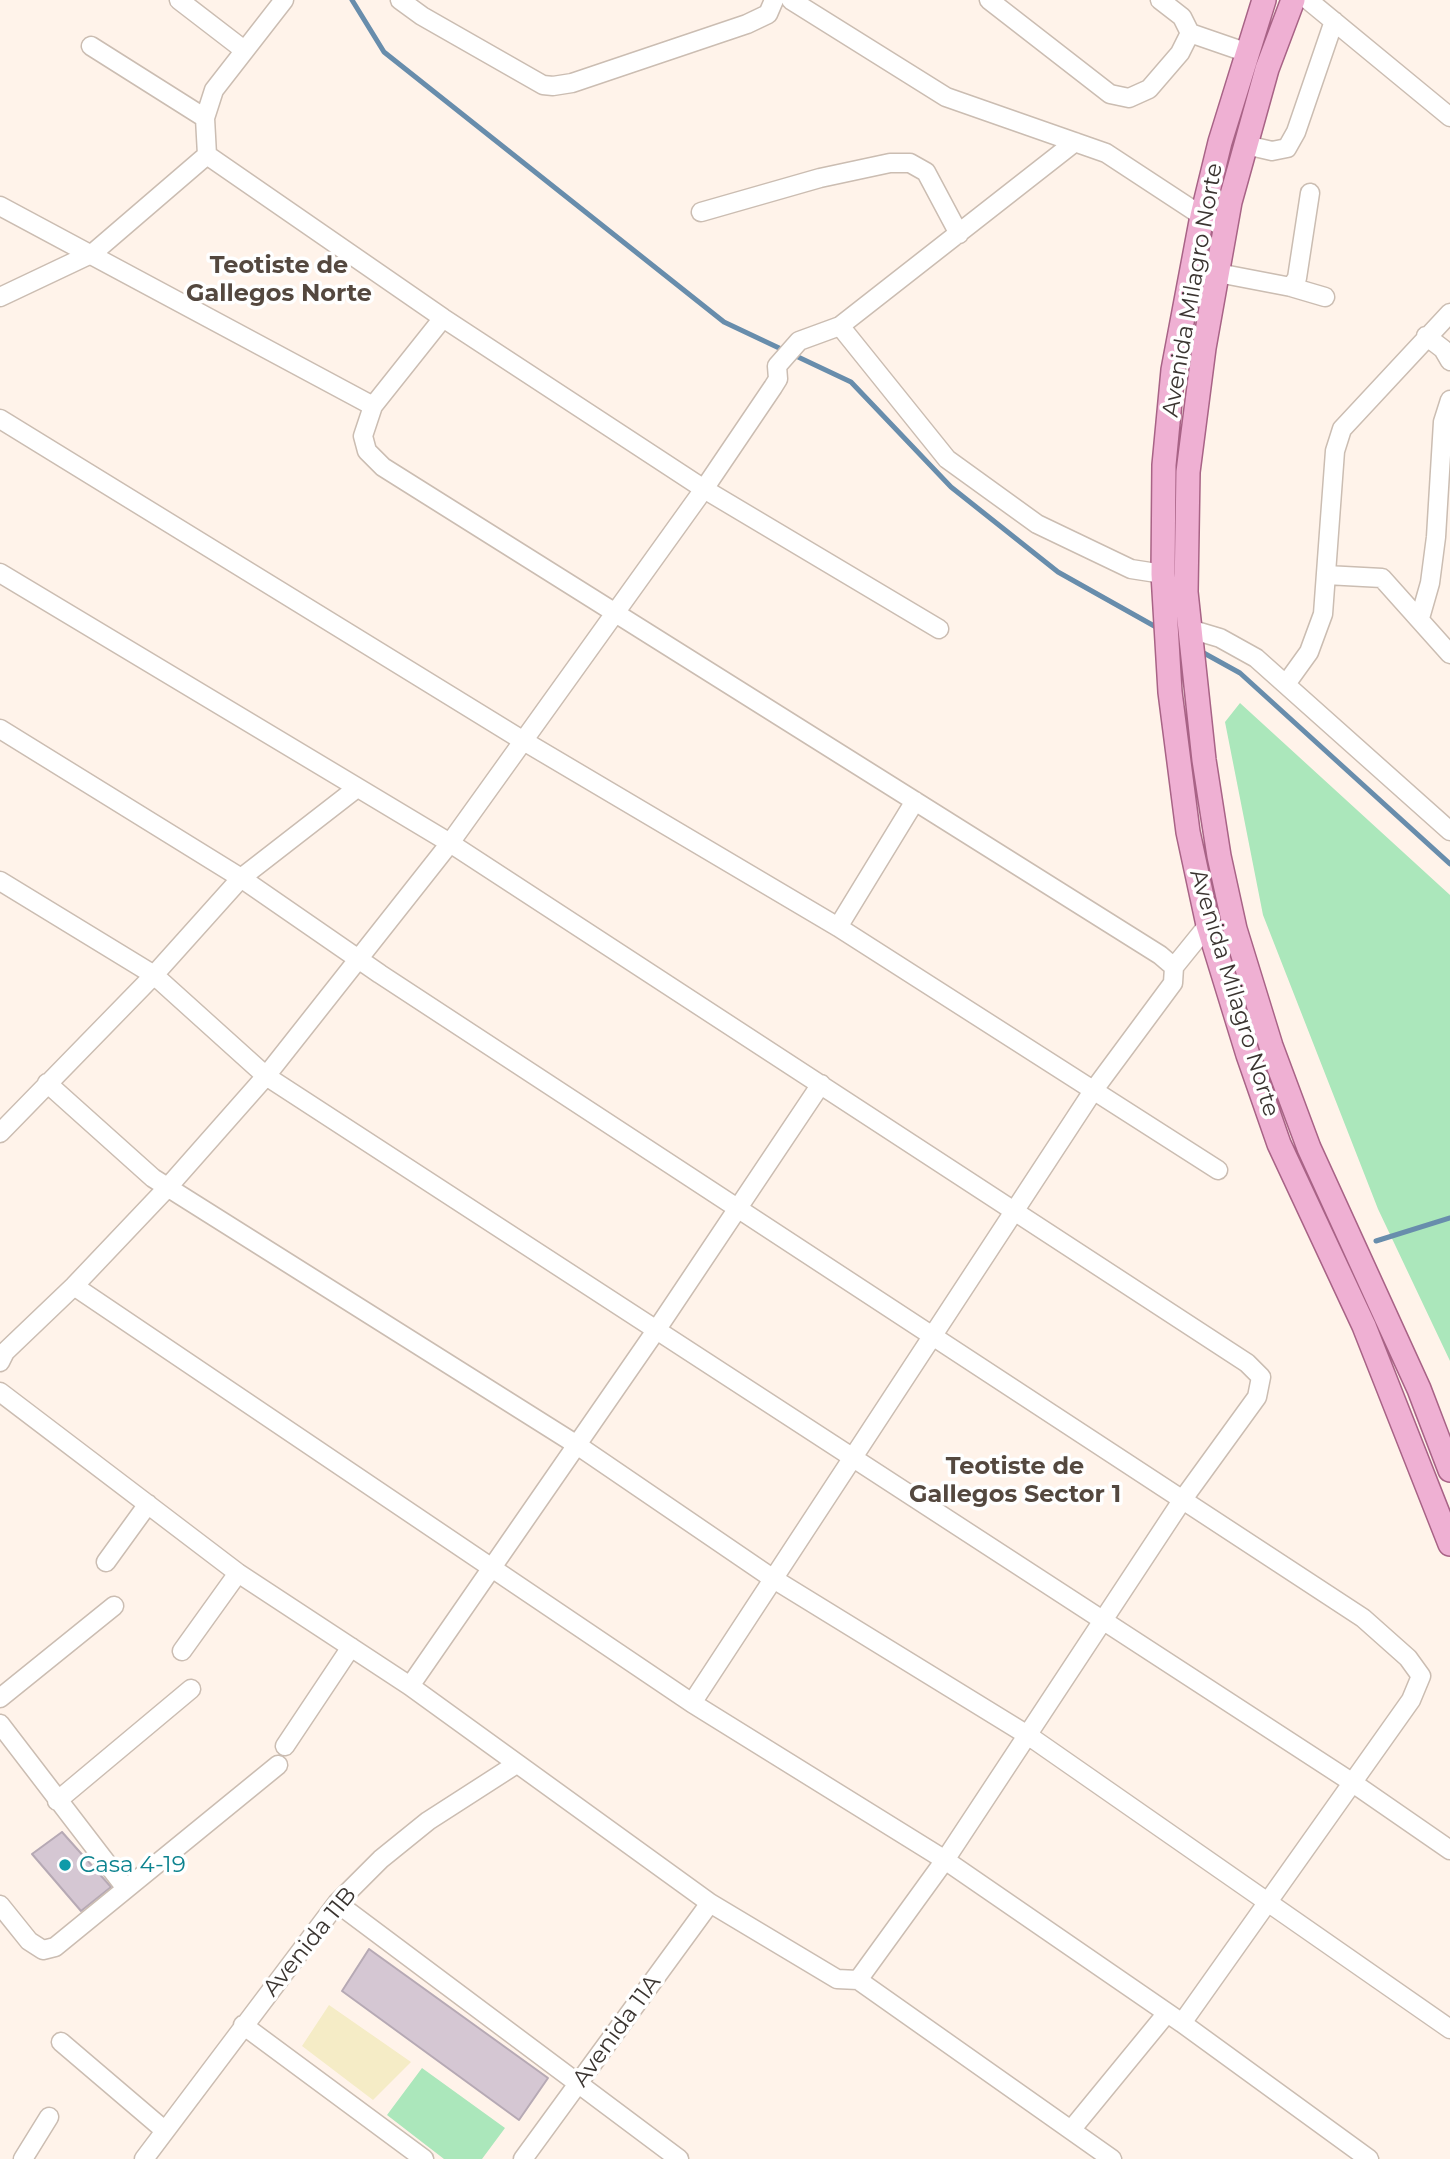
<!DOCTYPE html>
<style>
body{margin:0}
canvas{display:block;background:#fff3ea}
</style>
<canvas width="1450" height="2159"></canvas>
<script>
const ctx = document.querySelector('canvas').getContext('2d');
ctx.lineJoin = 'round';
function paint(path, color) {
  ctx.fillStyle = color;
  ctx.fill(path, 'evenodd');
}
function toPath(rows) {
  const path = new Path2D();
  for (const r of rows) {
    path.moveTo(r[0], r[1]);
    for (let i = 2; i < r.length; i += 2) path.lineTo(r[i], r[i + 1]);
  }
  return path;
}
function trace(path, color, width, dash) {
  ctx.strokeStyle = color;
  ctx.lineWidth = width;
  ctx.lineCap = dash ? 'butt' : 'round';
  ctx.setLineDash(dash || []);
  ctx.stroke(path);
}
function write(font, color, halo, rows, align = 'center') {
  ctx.font = font + ' Montserrat,sans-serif';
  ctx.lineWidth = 7;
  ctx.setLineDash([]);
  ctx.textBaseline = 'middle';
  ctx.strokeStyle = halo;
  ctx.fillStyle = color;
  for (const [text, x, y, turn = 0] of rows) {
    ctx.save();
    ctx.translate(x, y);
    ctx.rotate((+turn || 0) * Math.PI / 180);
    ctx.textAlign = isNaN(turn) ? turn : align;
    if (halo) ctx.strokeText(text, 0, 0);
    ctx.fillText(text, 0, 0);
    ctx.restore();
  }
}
paint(toPath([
 [1240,703,1450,895,1450,1361,1378,1209,1263,915,1225,722],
 [422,2068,505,2128,482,2159,444,2159,387,2115]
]), '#abe7bb');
paint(toPath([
 [329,2005,411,2062,373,2100,302,2046]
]), '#f5ecc6');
trace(toPath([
 [352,0,384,52,724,322,851,382,951,487,1058,572,1156,627],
 [1202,652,1240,673,1450,864],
 [1376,1241,1450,1218]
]), '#688dac', 5);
const building = toPath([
 [62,1832,111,1887,81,1911,32,1854,62,1832],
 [369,1949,548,2078,519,2120,342,1991,369,1949]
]);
paint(building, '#d5c7d3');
trace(building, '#b6a9b4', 2);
const minor = toPath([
 [179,0,244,50],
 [400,0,422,16,543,85,553,86,572,83,747,24,768,14,774,0],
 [791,0,946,97,1106,153,1202,216,1226,228],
 [989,0,1110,94,1129,98,1149,89,1180,53,1190,33],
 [1160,0,1182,17,1190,33,1248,53],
 [1308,0,1450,117],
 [91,46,205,118],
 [1075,142,840,326,947,459,1037,524,1131,569,1163,574],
 [1246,145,1272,151,1287,148,1296,132,1334,21],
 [207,155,443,318,704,489,939,629],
 [207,155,205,118,214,90,284,0],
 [0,206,373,406,363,436,367,451,383,467,1160,955,1174,967],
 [701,212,820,178,890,163,910,163,926,172,959,234],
 [1218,273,1291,287,1325,297],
 [1291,287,1297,278,1310,193],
 [0,297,93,253,207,155],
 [1426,336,1443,349,1450,361],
 [373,406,443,318],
 [0,419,522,740,838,927,1218,1170],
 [0,573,450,843,1247,1363,1261,1377,1257,1397,1183,1499,945,1860,858,1980],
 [1326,575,1382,578,1450,654],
 [1420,618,1430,583,1436,537,1443,422,1450,400],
 [1190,629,1220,638,1256,658,1450,831],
 [1286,684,1309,652,1323,614,1335,451,1342,429,1450,313],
 [0,729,241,878,380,974,1363,1618,1408,1658,1421,1676,1411,1700,1182,2023],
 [0,881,154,975,266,1076,1353,1783,1450,1850],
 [838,927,915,801],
 [47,1083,153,1178,577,1445,772,1578,1029,1736,1450,2029],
 [0,1133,154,975,241,878,357,788],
 [74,1286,692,1703,945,1860,1182,2023,1369,2159],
 [0,1362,5,1352,74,1286,168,1187,266,1076,450,843,704,489,773,387,778,379,777,366,799,341,840,326],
 [0,1392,238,1573,410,1686,710,1903,837,1979,858,1980,1112,2159],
 [106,1562,148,1504],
 [182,1651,238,1573],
 [410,1686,657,1329,821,1084],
 [0,1698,114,1606],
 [692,1703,1093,1091,1173,983,1174,967,1208,925],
 [0,1724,125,1887],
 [285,1746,351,1647],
 [57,1801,191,1689],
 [337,1903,679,2159],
 [0,1905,29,1941,43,1950,55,1947,278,1765],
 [243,2025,424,2159],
 [61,2042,163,2129],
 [1071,2130,1167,2013],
 [23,2159,49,2117],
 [144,2159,337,1903,381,1859,428,1821,515,1765],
 [523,2159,710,1903]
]);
const major = toPath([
 [1264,0,1220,142,1202,216,1173,370,1164,465,1163,574,1170,692,1188,832,1208,925,1248,1055,1279,1144,1364,1326,1450,1544],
 [1293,0,1267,69,1230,202,1204,348,1188,472,1186,592,1204,760,1219,856,1235,929,1271,1046,1309,1148,1419,1389,1450,1470]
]);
trace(minor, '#cbbdb2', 21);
trace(major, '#a86386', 26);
trace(minor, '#fff', 18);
trace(major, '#efb0d3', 23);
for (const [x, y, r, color] of [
 [65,1865,7,"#0f9aa8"]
]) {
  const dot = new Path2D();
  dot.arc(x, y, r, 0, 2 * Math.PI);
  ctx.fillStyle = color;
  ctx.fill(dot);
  trace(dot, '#fff', 2.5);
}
write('23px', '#3a3430', '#fff', [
 ["Avenida Milagro Norte",1193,290,-80],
 ["Avenida Milagro Norte",1234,993,73],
 ["Avenida 11B",310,1942,-51],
 ["Avenida 11A",617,2031,-54]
]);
write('23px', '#0d838f', '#fff', [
 ["Casa 4-19",79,1865]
], 'left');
write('bold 24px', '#54483f', '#fff', [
 ["Teotiste de",279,266],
 ["Gallegos Norte",279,294],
 ["Teotiste de",1015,1467],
 ["Gallegos Sector 1",1015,1495]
]);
</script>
